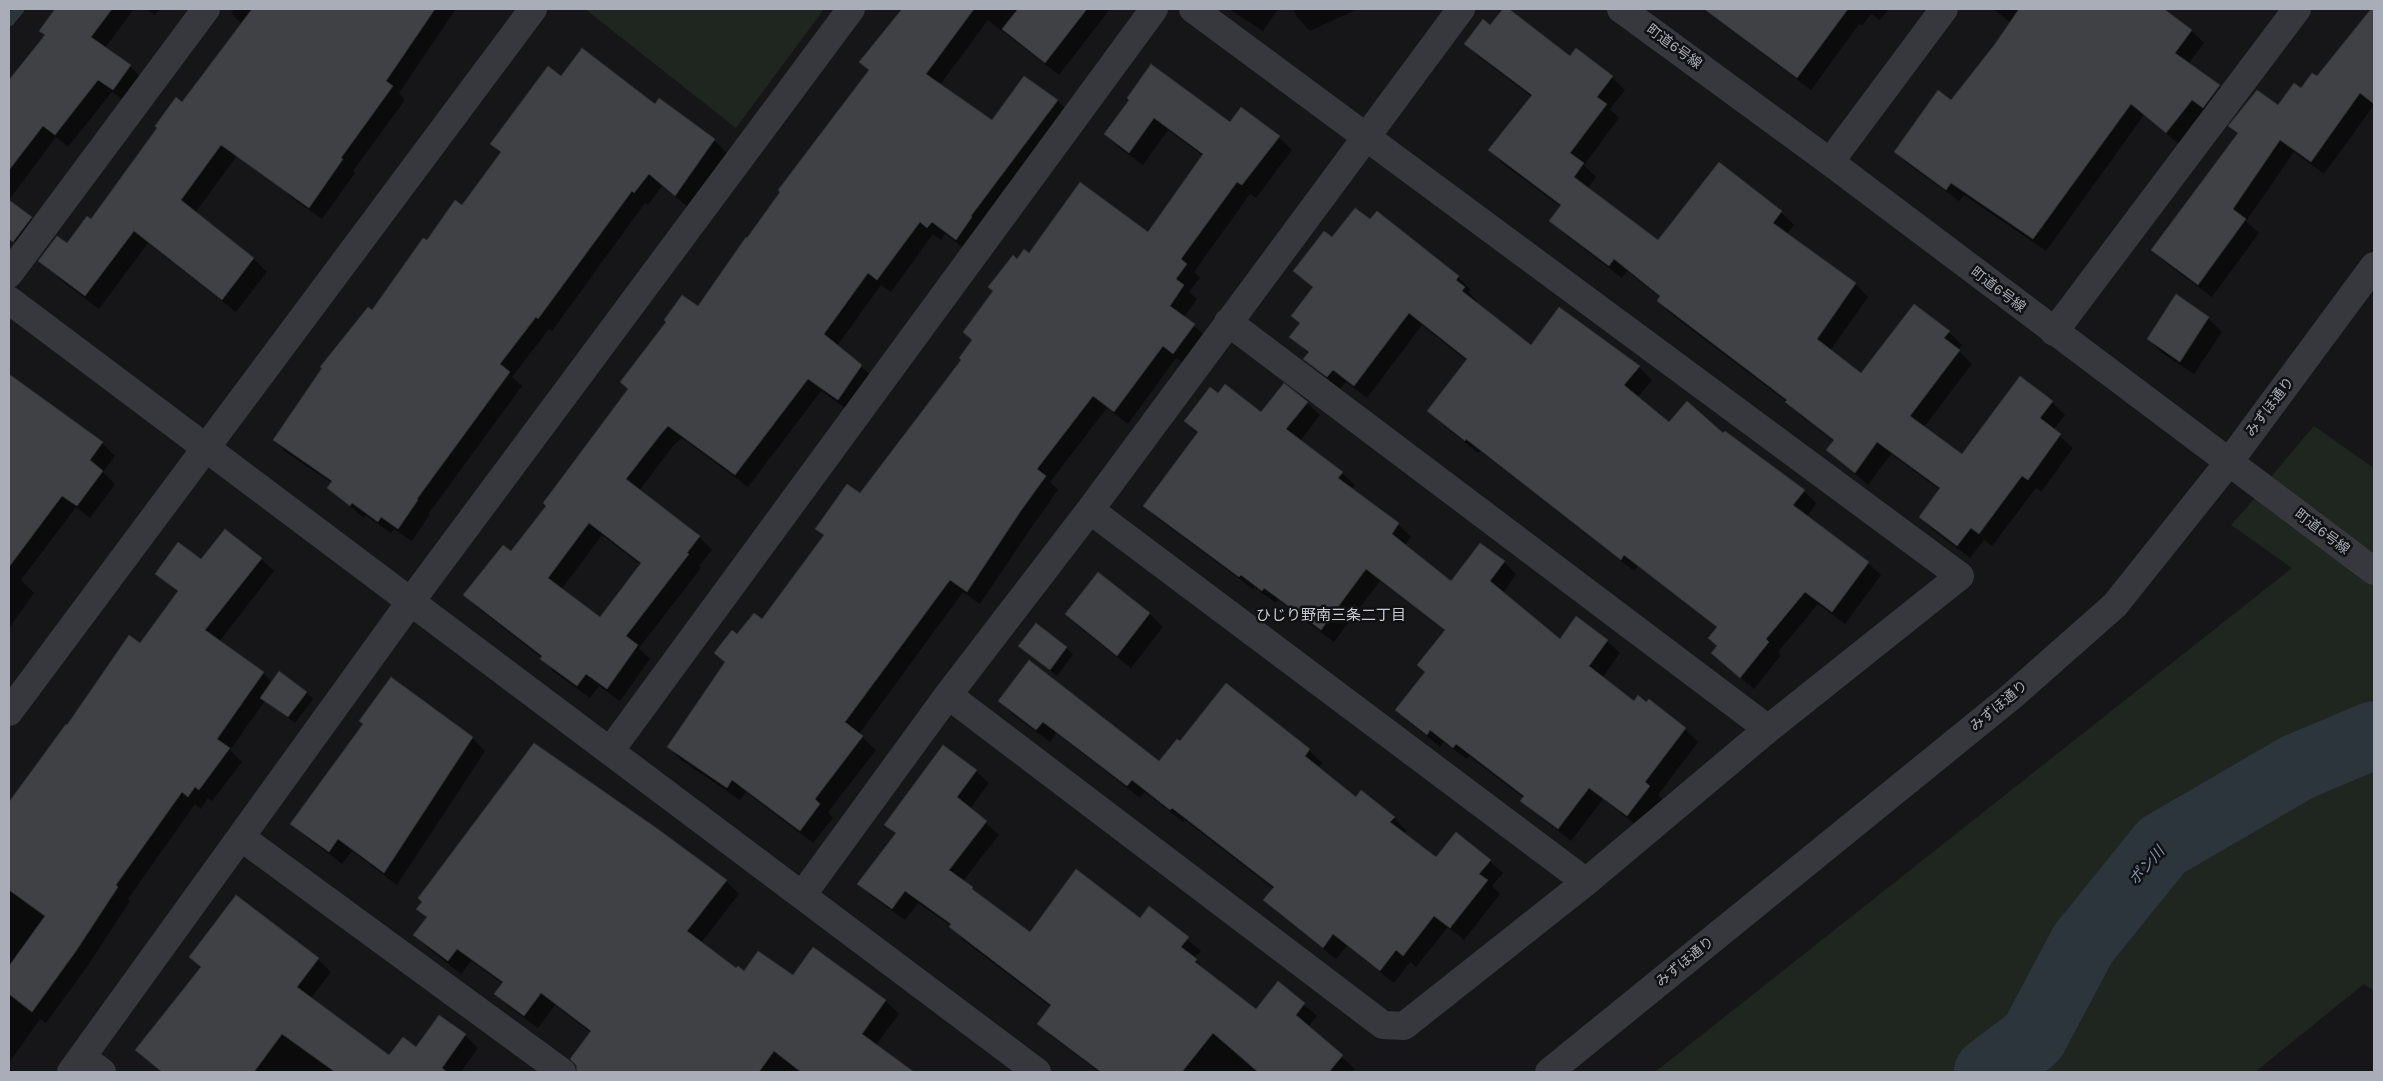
<!DOCTYPE html>
<meta charset="utf-8">
<style>
body{margin:0}
#map{position:relative;width:2383px;height:1081px;overflow:hidden;background:#161618;font-family:"Work Sans",sans-serif}
canvas{display:block}
.frame{position:absolute;inset:0;border:10px solid #a8adb8;pointer-events:none}
</style>
<div id="map">
<canvas width="2383" height="1081"></canvas>
<div class="frame"></div>
</div>
<script>
const ctx = document.querySelector('canvas').getContext('2d');
ctx.lineJoin = 'round';
function paint(path, color) {
  ctx.fillStyle = color;
  ctx.fill(path, 'evenodd');
}
function toPath(rows) {
  const path = new Path2D();
  for (const r of rows) {
    path.moveTo(r[0], r[1]);
    for (let i = 2; i < r.length; i += 2) path.lineTo(r[i], r[i + 1]);
  }
  return path;
}
function trace(path, color, width, dash) {
  ctx.strokeStyle = color;
  ctx.lineWidth = width;
  ctx.lineCap = dash ? 'butt' : 'round';
  ctx.setLineDash(dash || []);
  ctx.stroke(path);
}
function write(font, color, halo, rows, align = 'center') {
  ctx.font = font + ' "Work Sans","Noto Sans JP",sans-serif';
  ctx.lineWidth = 5;
  ctx.setLineDash([]);
  ctx.textBaseline = 'middle';
  ctx.strokeStyle = halo;
  ctx.fillStyle = color;
  for (const [text, x, y, turn = 0] of rows) {
    ctx.save();
    ctx.translate(x, y);
    ctx.rotate((+turn || 0) * Math.PI / 180);
    ctx.textAlign = isNaN(turn) ? turn : align;
    if (halo) ctx.strokeText(text, 0, 0);
    ctx.fillText(text, 0, 0);
    ctx.restore();
  }
}
paint(toPath([
 [585,9,824,9,736,128],
 [2314,426,2374,468,2374,553,2270,478],
 [2264,488,2374,571,2374,991,2364,984,2255,1072,1655,1072,2292,568,2231,525]
]), '#1e261f');
paint(toPath([
 [57,9,134,9,105,48,130,66,143,79,126,102,112,92,68,147,56,137,9,200,9,82,46,36,41,31],
 [146,9,160,9,155,15],
 [235,9,456,9,399,93,405,100,353,171,355,173,322,219,292,198,279,185,242,24,231,13],
 [902,9,1110,9,1059,75,988,20,940,85,993,122,1024,77,1058,101,1071,114,969,252,945,234,941,240,933,234,891,292,881,285,837,346,874,378,851,412,821,391,748,487,682,438,673,446,639,491,699,537,712,550,699,566,701,568,639,648,650,659,620,701,599,686,590,698,554,672,542,658,478,608,465,595,512,553,698,308,870,71,861,62],
 [602,535,641,565,600,618,561,590],
 [1229,9,1278,9,1263,31],
 [1293,9,1358,9,1310,31,1297,17],
 [1504,9,1571,58,1612,77,1625,90,1610,109,1619,118,1584,165,1596,177,1588,188,1659,241,1719,164,1781,212,1794,225,1787,234,1856,284,1868,297,1830,351,1862,375,1949,332,1962,345,1958,350,1972,364,1924,427,1963,456,2052,402,2065,415,2053,430,2073,448,2041,492,2036,488,1992,546,1984,540,1970,558,1933,530,1920,517,1940,490,1891,454,1868,485,1828,450,1834,442,1800,415,1787,402,1671,314,1658,301,1661,298,1627,271,1622,278,1563,233,1550,220,1561,207,1502,163,1490,150,1532,97,1478,56,1466,44,1490,26],
 [1703,9,1889,9,1880,20,1871,14,1862,26,1859,24,1811,90],
 [1993,9,2162,9,2192,31,2204,43,2188,64,2219,86,2232,99,2179,144,2144,115,2046,251,1964,195,1959,201,1908,164,1895,152,1951,101,2011,23],
 [2372,9,2374,9,2374,105,2324,174,2294,152,2246,221,2259,233,2212,297,2166,263,2153,250,2238,135,2230,126,2279,107,2317,78],
 [561,78,655,106,714,140,727,153,689,208,662,186,648,205,645,203,552,331,549,329,512,377,522,386,429,513,430,514,412,541,394,529,391,533,365,515,364,518,329,488,332,483,287,453,274,440,427,242,462,207,501,154,492,144],
 [1131,100,1279,137,1292,150,1256,198,1250,194,1194,272,1200,278,1189,292,1197,299,1184,317,1207,338,1187,366,1176,358,1128,424,1107,408,1050,482,1058,490,1033,525,980,604,963,592,859,734,876,750,828,812,833,818,813,843,746,792,740,800,681,760,668,746,726,663,715,653,762,621,825,536,817,529,860,495,962,360,1018,260,1030,254,1148,233,1203,156,1168,130,1143,165,1118,147,1105,134],
 [159,128,242,149,195,213,254,259,267,272,236,312,148,243,99,309,63,282,49,268,67,244,91,220],
 [9,202,31,218,44,231,28,252,9,238],
 [1333,239,1458,277,1471,290,1468,292,1477,301,1475,303,1531,347,1639,367,1652,380,1637,398,1669,424,1723,435,1804,491,1816,503,1807,517,1868,563,1881,575,1845,624,1818,604,1778,652,1781,655,1754,689,1712,653,1718,646,1717,628,1638,566,1634,571,1480,451,1478,453,1442,424,1429,411,1467,361,1422,325,1367,398,1346,382,1340,389,1305,359,1309,354,1291,337,1301,324,1314,288,1295,271],
 [2176,296,2208,318,2222,332,2194,374,2162,353,2148,339],
 [9,376,102,443,115,456,103,472,115,484,90,518,76,507,21,580,34,593,9,628],
 [1218,395,1261,414,1307,403,1320,415,1300,441,1342,473,1355,485,1352,489,1398,524,1411,537,1405,545,1451,583,1504,562,1516,574,1503,594,1560,640,1607,641,1620,653,1602,678,1634,703,1685,729,1698,742,1658,795,1662,799,1640,828,1603,799,1571,841,1535,813,1522,801,1524,798,1469,756,1467,759,1443,742,1440,747,1410,723,1397,710,1426,673,1445,631,1380,581,1334,642,1278,600,1276,603,1254,587,1253,589,1157,518,1145,506,1198,434,1185,421],
 [261,559,274,571,219,642,263,673,273,683,306,692,313,699,295,723,265,701,230,750,242,762,212,801,208,798,201,809,195,804,128,899,130,901,89,964,46,1023,40,1019,9,1063,9,823,27,798,67,727,140,645,178,593,156,574,202,561],
 [1099,574,1150,614,1163,627,1131,668,1080,628,1067,614],
 [1020,646,1066,648,1073,654,1057,676],
 [1227,685,1309,750,1322,763,1318,768,1357,798,1394,818,1407,831,1404,833,1436,859,1490,861,1503,873,1492,886,1500,894,1464,940,1448,927,1416,967,1410,962,1394,983,1347,946,1336,959,1278,913,1265,900,1274,889,1185,820,1183,822,1145,792,1140,798,1056,733,1050,742,1012,714,1000,701,1159,763,1180,743],
 [472,738,485,751,397,885,352,851,342,864,305,836,292,824],
 [976,771,989,783,970,809,999,835,963,881,984,899,1030,934,1141,919,1149,908,1201,951,1194,958,1208,973,1256,1010,1278,983,1317,1016,1308,1027,1355,1069,1352,1072,1126,1072,1118,1066,1113,1072,1099,1072,1051,1036,1039,1024,1051,1007,963,940,951,926,918,903,905,920,871,896,859,883,896,834,886,824],
 [726,881,739,894,701,943,736,970,793,976,813,948,886,1001,899,1014,876,1045,908,1072,579,1072,578,1066,591,1033,555,1005,538,1028,509,1007,496,994,503,984,471,961,461,974,428,948,415,935,428,918,418,909],
 [190,957,318,959,331,972,311,998,389,1056,416,1049,440,1016,465,1035,478,1048,461,1072,161,1072,136,1050,201,968],
 [9,1068,15,1072,9,1072]
]), '#0007');
trace(toPath([
 [9,21,19,9]
]), '#2c353c', 11);
trace(toPath([
 [1988,1072,2033,1038,2083,944,2162,846,2298,767,2374,735]
]), '#2c353c', 68);
const building = toPath([
 [55,9,112,9,91,37,131,65,113,90,98,80,55,135,43,126,9,170,9,80,45,35,39,31,55,9],
 [252,9,435,9,386,81,393,86,341,158,343,159,309,208,221,145,181,200,254,258,222,300,134,231,85,296,38,261,57,236,67,243,87,216,91,219,157,128,155,126,176,97,182,102,252,9],
 [902,9,974,9,926,74,992,120,1024,76,1058,100,971,216,972,217,956,240,932,222,927,228,920,222,877,280,868,273,824,334,862,365,838,400,808,379,735,475,668,426,661,434,626,479,700,536,687,553,689,554,626,636,638,645,607,689,586,674,577,686,540,659,542,656,463,595,503,545,511,551,546,506,543,503,628,389,620,382,666,322,664,320,682,295,698,306,746,237,747,238,780,192,778,190,869,70,859,62,902,9],
 [589,523,641,563,600,617,548,578,589,523],
 [1018,9,1087,9,1045,63,1002,29,1018,9],
 [1503,9,1509,9,1570,56,1576,48,1613,76,1597,97,1607,104,1570,153,1584,163,1574,177,1658,240,1719,162,1782,211,1773,223,1856,283,1817,339,1861,373,1914,304,1950,331,1944,338,1960,350,1910,416,1962,454,2020,376,2053,401,2040,418,2061,434,2028,480,2022,476,1979,534,1971,528,1957,546,1919,517,1940,488,1877,442,1855,473,1826,450,1834,440,1785,402,1787,400,1657,301,1660,296,1614,259,1609,266,1549,221,1561,205,1488,150,1532,95,1464,44,1483,19,1490,25,1503,9],
 [1704,9,1848,9,1797,78,1704,9],
 [2019,9,2164,9,2192,30,2175,53,2220,85,2203,108,2192,100,2166,133,2131,104,2033,239,1951,183,1946,190,1894,152,1938,90,1951,100,1995,44,2019,9],
 [2371,9,2374,9,2374,104,2360,93,2311,162,2280,140,2233,209,2246,219,2198,285,2151,250,2238,133,2228,126,2257,90,2278,105,2294,83,2301,88,2312,73,2317,76,2371,9],
 [582,48,655,104,659,98,715,139,675,196,649,174,634,193,632,191,538,319,536,317,500,364,510,372,417,499,418,500,398,529,381,517,378,522,352,503,350,506,327,488,332,481,273,440,322,368,320,367,368,307,372,310,423,238,427,240,455,200,462,205,501,152,490,144,548,66,561,76,582,48],
 [1151,64,1230,122,1241,107,1280,136,1242,185,1237,182,1181,259,1187,264,1176,279,1184,285,1170,306,1195,324,1173,354,1163,346,1114,412,1093,396,1037,469,1046,476,1020,512,967,592,950,580,845,722,863,736,815,799,820,804,800,831,732,780,727,788,667,747,725,662,714,653,732,630,737,634,754,613,762,619,824,535,815,529,847,484,860,493,961,360,959,358,972,340,963,332,993,291,988,287,1013,255,1017,259,1024,249,1029,253,1080,182,1148,232,1203,154,1154,118,1129,153,1104,134,1129,100,1127,98,1151,64],
 [9,200,32,217,13,242,9,239,9,200],
 [1355,208,1370,219,1377,211,1459,276,1456,280,1465,287,1462,291,1531,345,1559,307,1640,366,1624,385,1669,422,1687,401,1723,433,1725,431,1805,490,1793,505,1869,562,1832,612,1805,592,1766,639,1769,642,1740,678,1711,653,1717,646,1708,638,1717,627,1624,555,1621,560,1466,439,1465,441,1427,411,1467,359,1409,313,1354,386,1333,370,1327,377,1303,359,1309,352,1289,337,1300,323,1291,316,1313,287,1293,271,1324,231,1332,237,1355,208],
 [2176,294,2209,317,2180,362,2147,339,2176,294],
 [9,374,103,442,90,460,103,471,77,506,62,496,9,567,9,374],
 [1284,383,1308,402,1286,429,1343,472,1338,478,1399,523,1392,534,1451,581,1480,543,1505,561,1490,581,1560,639,1576,616,1608,640,1589,666,1634,701,1638,695,1646,702,1649,699,1686,728,1645,782,1650,786,1627,816,1589,788,1558,829,1520,801,1524,796,1456,744,1453,748,1430,730,1427,735,1395,710,1425,672,1417,665,1445,630,1366,569,1321,630,1264,588,1262,591,1241,575,1239,577,1143,506,1198,432,1184,421,1210,387,1218,393,1225,384,1261,412,1284,383],
 [225,529,262,558,205,630,264,672,217,739,230,748,199,790,195,787,188,797,182,792,116,885,118,887,76,951,32,1012,9,994,9,966,45,916,9,890,9,802,66,724,67,725,129,635,140,643,178,591,155,574,178,542,201,559,225,529],
 [1098,572,1150,613,1117,656,1065,614,1098,572],
 [1036,623,1067,647,1050,670,1018,646,1036,623],
 [1029,660,1159,761,1177,739,1180,741,1226,683,1310,749,1305,756,1356,797,1361,790,1395,817,1390,822,1436,857,1456,832,1491,860,1479,874,1488,880,1450,928,1434,916,1403,956,1396,950,1380,971,1333,934,1323,948,1263,900,1274,887,1172,808,1170,810,1132,780,1127,786,1043,722,1036,730,998,701,1029,660],
 [279,671,307,692,288,717,260,698,279,671],
 [391,677,473,737,384,873,338,839,329,852,290,824,363,724,359,721,391,677],
 [534,743,655,827,727,880,687,931,736,968,738,966,744,971,758,951,793,975,813,947,886,1000,862,1034,914,1072,801,1072,774,1051,759,1072,577,1072,576,1065,570,1059,591,1031,541,993,524,1016,494,994,503,982,457,949,448,961,413,935,427,917,416,909,422,902,418,898,534,743],
 [943,745,977,770,957,797,987,821,949,870,973,887,972,889,1030,932,1076,869,1140,918,1149,906,1189,937,1181,947,1197,959,1195,962,1256,1009,1278,981,1305,1003,1296,1015,1343,1055,1329,1072,1258,1072,1213,1033,1182,1072,1101,1072,1037,1024,1051,1005,949,927,951,924,905,891,892,909,857,884,896,833,884,825,943,745],
 [236,895,319,958,297,987,389,1055,403,1037,416,1047,439,1015,466,1034,442,1068,447,1072,335,1072,282,1034,254,1072,162,1072,135,1050,201,967,189,957,236,895]
]);
paint(building, '#404145');
trace(building, '#303034', 1);
trace(toPath([
 [1830,162,1944,9],
 [9,274,206,9],
 [9,300,1037,1072],
 [1228,322,1768,729],
 [2054,332,2297,9],
 [1090,510,1586,882],
 [948,695,1383,1025,1404,1026,1586,882,1768,729,1960,576,1193,9],
 [610,751,1154,9],
 [242,838,562,1072],
 [803,894,948,695,1090,510,1461,9],
 [82,1057,102,1072],
 [71,1072,411,601,851,9]
]), '#37383d', 28);
trace(toPath([
 [1621,9,1830,162,2374,571],
 [9,712,533,9],
 [1549,1072,2012,696,2115,605,2229,462,2374,266]
]), '#37383d', 28);
write('14px', '#a8adb8', '#111113', [
 ["町道6号線",1674,47,36],
 ["町道6号線",1998,290,37],
 ["みずほ通り",2270,407,-53],
 ["町道6号線",2322,532,37],
 ["みずほ通り",1999,706,-40],
 ["みずほ通り",1685,962,-39]
]);
write('15px', '#c9ccd4', '#111113', [
 ["ひじり野南三条二丁目",1331,616]
]);
write('italic 15px', '#7f9bb3', '#111113', [
 ["ポン川",2147,866,-49]
]);
</script>
